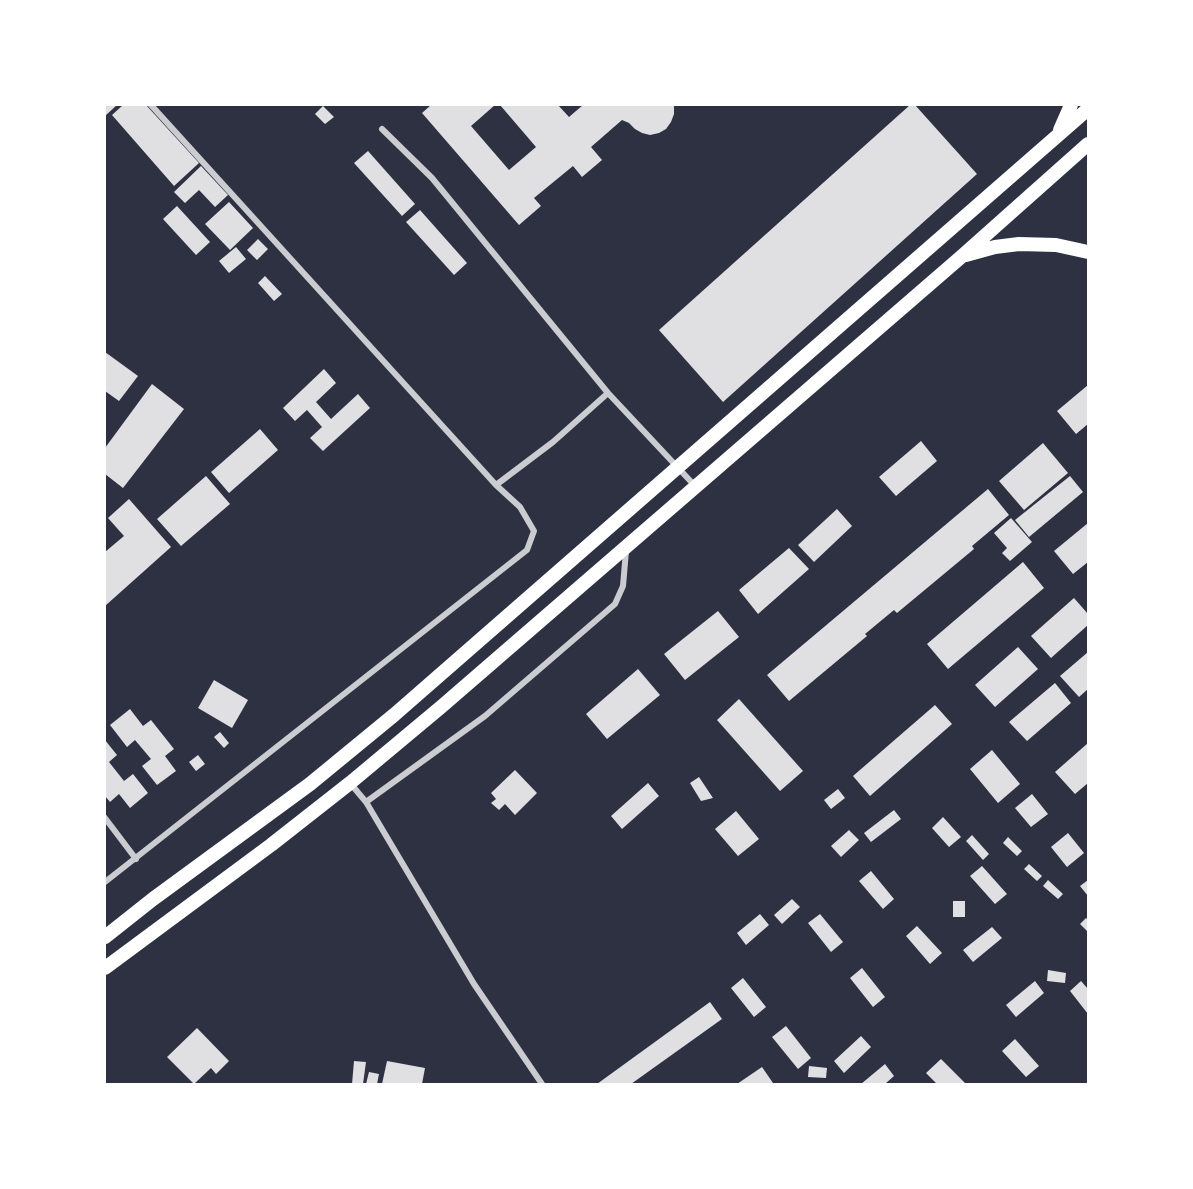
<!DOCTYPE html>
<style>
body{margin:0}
#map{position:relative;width:1193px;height:1189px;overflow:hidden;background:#2d3142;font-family:Inter,sans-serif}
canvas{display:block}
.frame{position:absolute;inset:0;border:106px solid #fff;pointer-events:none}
</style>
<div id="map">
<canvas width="1193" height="1189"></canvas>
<div class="frame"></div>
</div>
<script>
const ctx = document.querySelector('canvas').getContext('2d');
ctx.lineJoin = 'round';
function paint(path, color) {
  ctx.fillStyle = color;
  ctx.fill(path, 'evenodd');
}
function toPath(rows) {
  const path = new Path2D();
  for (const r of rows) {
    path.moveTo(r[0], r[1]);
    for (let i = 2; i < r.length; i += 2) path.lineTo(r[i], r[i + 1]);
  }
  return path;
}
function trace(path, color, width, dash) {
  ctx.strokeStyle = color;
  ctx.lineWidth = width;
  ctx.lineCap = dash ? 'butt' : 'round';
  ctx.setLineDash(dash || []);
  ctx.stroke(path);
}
paint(toPath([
 [105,105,117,105,105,116],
 [123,105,146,105,199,163,174,186,112,115],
 [431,105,495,105,471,126,509,170,536,147,500,105,558,105,569,117,583,105,674,105,674,114,671,122,666,129,659,133,650,135,642,133,635,129,629,123,622,120,591,147,602,160,582,177,573,166,534,198,541,206,519,225,422,113],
 [910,105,915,105,977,174,723,402,659,330],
 [323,106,334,117,325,124,315,114],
 [368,151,415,204,402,216,354,163],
 [201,166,228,195,215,207,199,190,185,203,174,192],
 [229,202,253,228,230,250,205,224],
 [177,206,210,242,196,255,163,219],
 [420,210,467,263,454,275,406,222],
 [258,239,268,249,257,260,247,250],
 [236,247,246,259,229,273,219,261],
 [265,276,282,294,274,301,258,283],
 [105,352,138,376,119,401,105,391],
 [324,369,336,383,316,402,331,419,358,394,370,408,323,451,310,438,322,427,307,410,295,421,283,408],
 [152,384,184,409,123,488,105,474,105,448],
 [1088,385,1088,424,1076,434,1057,411],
 [260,429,278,450,229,493,211,472],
 [921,441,937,461,896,496,879,477],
 [1043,443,1068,473,1024,510,999,481],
 [206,476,230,504,181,546,157,519],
 [1070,476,1083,492,1029,537,1015,520],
 [988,489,1009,515,972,546,974,549,897,613,894,610,865,634,867,636,789,701,767,675],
 [129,499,171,547,105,606,105,552,124,536,108,518],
 [837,509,852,526,814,562,798,545],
 [1011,518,1032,542,1010,561,1002,553,1007,548,994,533],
 [1088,523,1088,562,1073,574,1054,551],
 [789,548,809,569,758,614,739,590],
 [1023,562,1044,588,948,669,927,644],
 [1074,598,1088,614,1088,625,1051,658,1031,636],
 [718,611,739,637,685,680,664,654],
 [1018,647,1038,669,995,707,975,685],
 [1088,652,1088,689,1079,697,1060,676],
 [638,669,660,695,607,739,586,714],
 [214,680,248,700,232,728,198,708],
 [1055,683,1071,703,1027,741,1009,722],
 [739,699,803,771,780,791,717,720],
 [935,705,952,724,870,796,853,776],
 [130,709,143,726,151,720,174,749,165,756,176,771,157,785,142,766,151,759,135,740,127,747,110,725],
 [220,732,229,743,224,748,214,737],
 [105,740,117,755,109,762,124,781,133,774,148,793,130,808,119,794,110,802,105,796],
 [1088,743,1088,783,1075,794,1055,772],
 [992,750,1020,784,998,803,970,769],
 [198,755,205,764,196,771,189,762],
 [515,770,537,793,515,815,505,804,499,810,491,803,496,799,491,793],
 [699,777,713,798,701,801,690,783],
 [648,783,659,796,622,829,611,816],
 [838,789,845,798,831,809,824,800],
 [1032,794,1048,814,1031,827,1015,808],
 [894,810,901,819,871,842,864,833],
 [736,811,759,839,738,856,715,829],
 [943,817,961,837,949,847,932,828],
 [849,830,859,840,841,857,831,846],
 [1068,833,1084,853,1067,867,1051,847],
 [972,835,989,854,983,860,966,841],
 [1008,837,1022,851,1017,856,1003,843],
 [1029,864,1042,876,1037,881,1024,869],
 [982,866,1007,894,995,904,970,876],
 [871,871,894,899,883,909,859,881],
 [1048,880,1063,894,1058,899,1043,886],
 [1088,880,1088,896,1080,886],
 [792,899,800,907,782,924,774,915],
 [953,901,965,901,965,917,953,917],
 [760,914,769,925,746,945,737,933],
 [820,914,843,942,831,952,808,923],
 [1086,918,1088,920,1088,932,1080,924],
 [917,926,942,953,930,964,906,936],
 [992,927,1002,938,973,962,963,950],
 [862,968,885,997,873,1007,850,978],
 [1048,970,1066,973,1065,983,1047,981],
 [743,978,766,1007,754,1017,731,988],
 [1035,981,1044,993,1016,1017,1006,1005],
 [1081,981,1088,989,1088,1014,1070,991],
 [710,1002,722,1019,631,1084,597,1084],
 [786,1026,811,1058,798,1069,772,1037],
 [197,1028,229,1061,216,1074,211,1068,194,1084,167,1057],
 [861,1036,871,1047,844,1073,834,1061],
 [1015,1039,1039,1066,1026,1077,1002,1051],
 [941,1059,966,1084,937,1084,926,1073],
 [354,1061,366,1062,363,1084,352,1084],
 [387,1061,425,1068,422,1084,382,1084],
 [885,1064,894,1076,885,1084,861,1084],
 [809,1066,827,1068,826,1078,808,1077],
 [762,1067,773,1083,771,1084,737,1084],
 [369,1072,379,1074,377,1084,366,1084]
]), '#e0e0e3');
trace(toPath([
 [382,129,432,178,608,393,696,487],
 [496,485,553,442,608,393],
 [350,783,366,802,474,984,542,1084],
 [366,802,485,716,615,604,623,586,626,551],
 [105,818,136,859],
 [105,882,527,550,534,531,520,507,496,485,151,105]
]), '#caccd0', 6);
trace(toPath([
 [1060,130,1071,105],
 [966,255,995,247,1019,244,1056,245,1088,252],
 [105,937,153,899,310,784,394,715,1088,109],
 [105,968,271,845,350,783,441,707,961,257,1088,144]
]), '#fff', 14);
</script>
